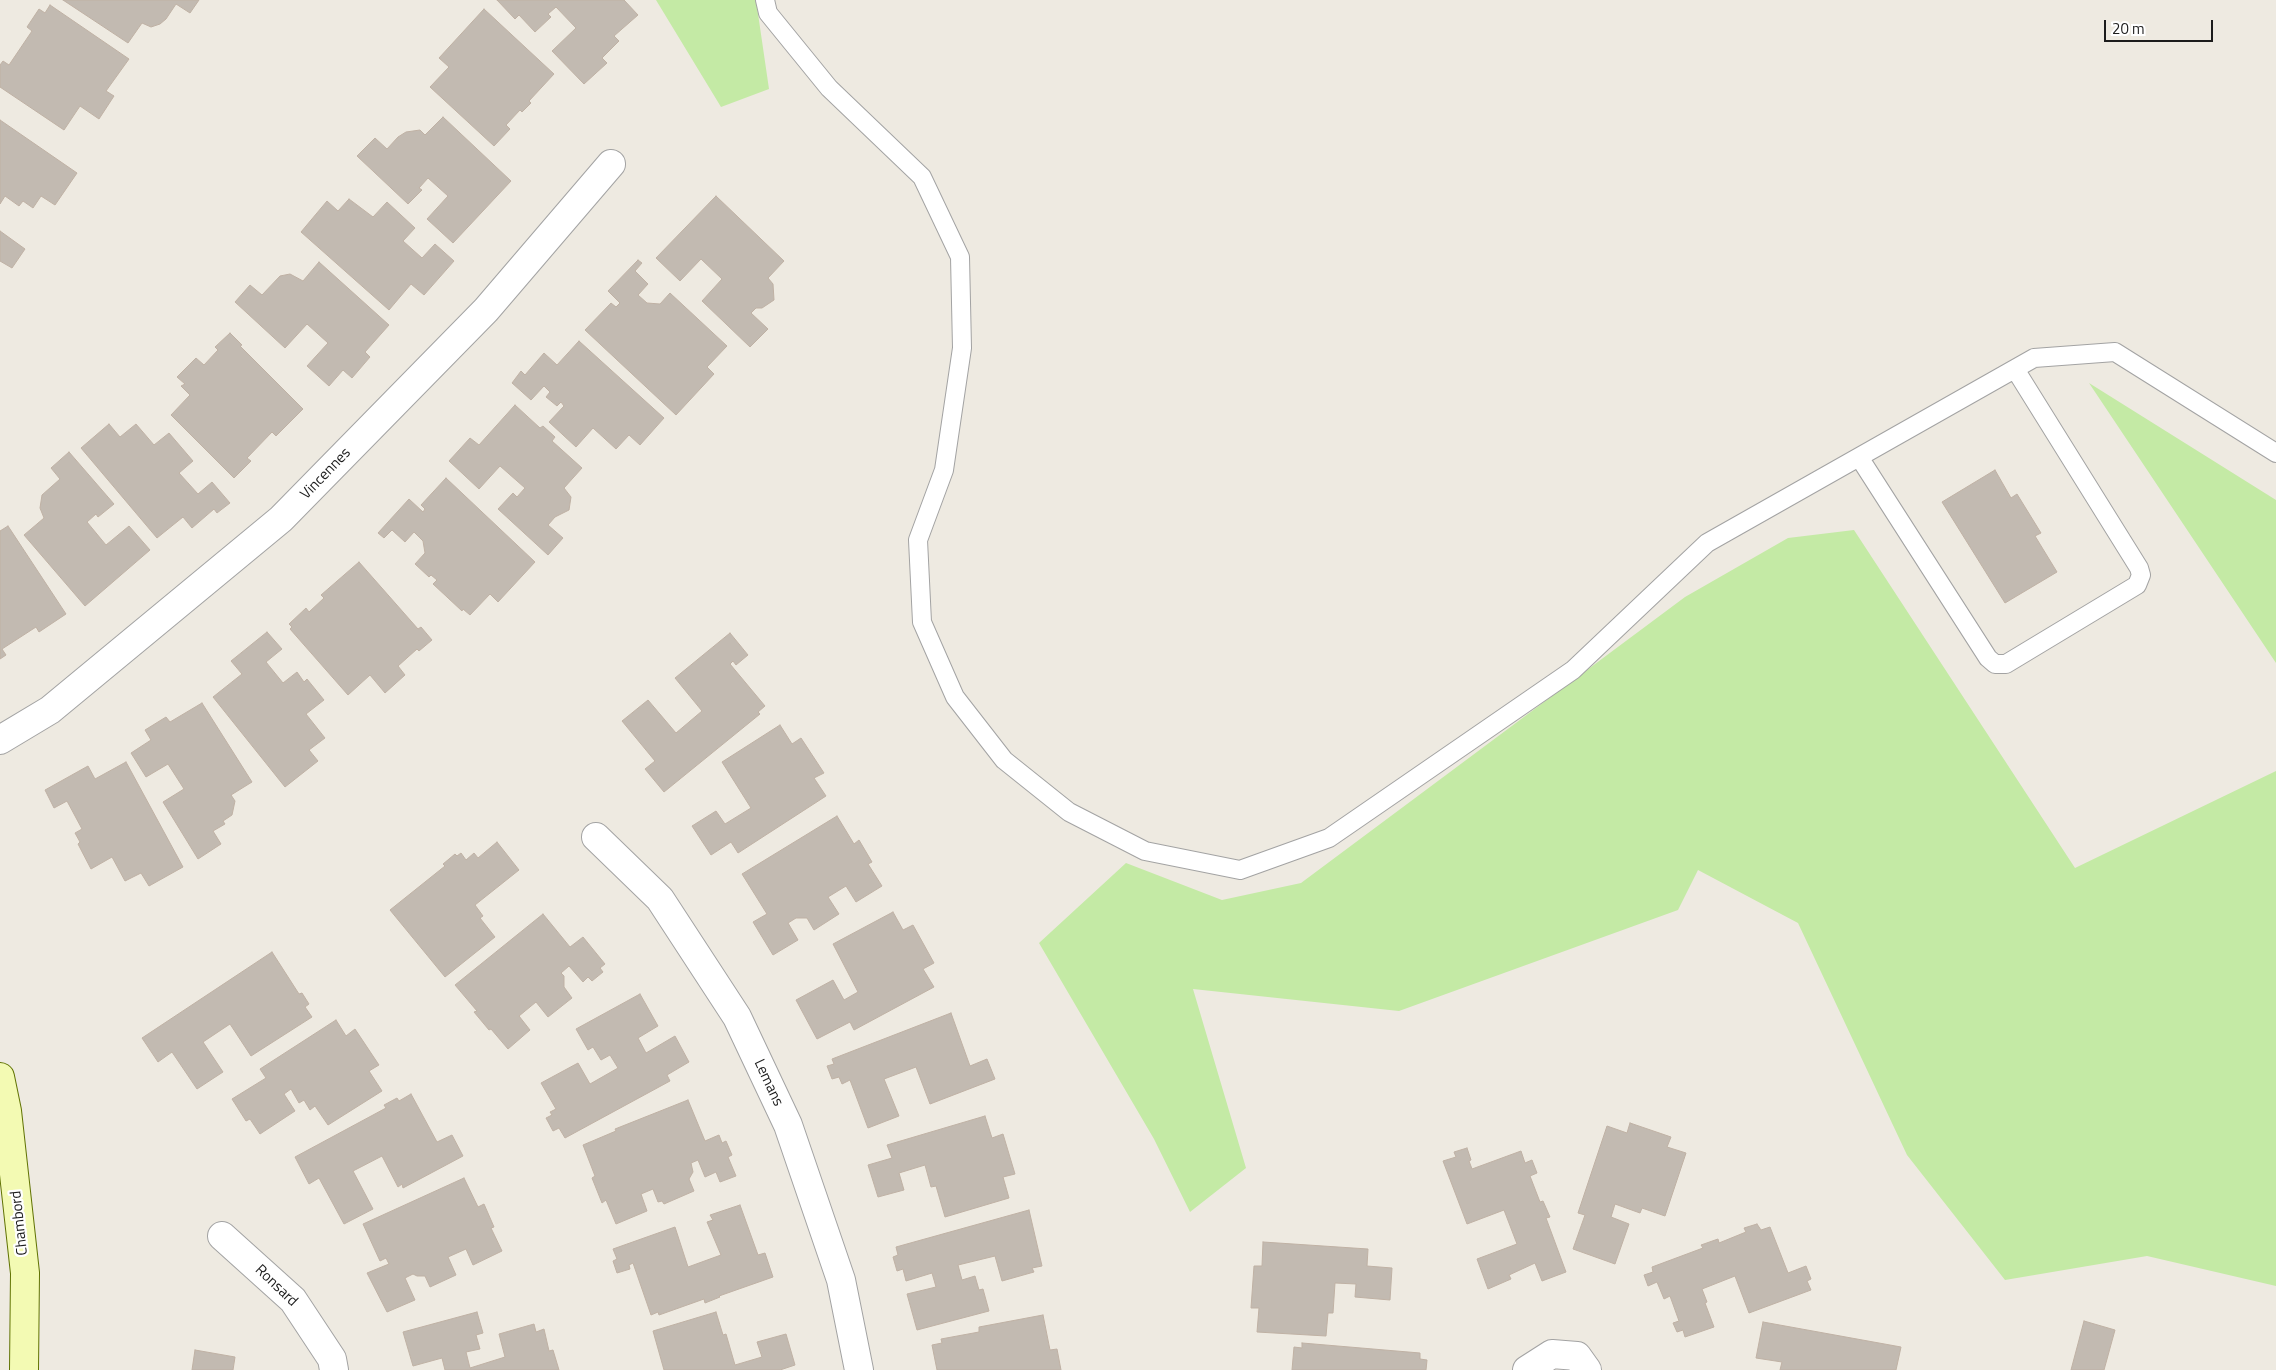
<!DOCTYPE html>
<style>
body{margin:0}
#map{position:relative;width:2276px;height:1370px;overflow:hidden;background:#eeeae1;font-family:"Titillium Web",sans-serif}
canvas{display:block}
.scale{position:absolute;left:2104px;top:20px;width:109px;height:22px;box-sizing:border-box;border:2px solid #1c1c1c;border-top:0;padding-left:6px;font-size:15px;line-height:18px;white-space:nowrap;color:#1c1c1c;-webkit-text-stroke:4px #fff;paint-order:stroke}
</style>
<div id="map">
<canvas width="2276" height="1370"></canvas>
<div class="scale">20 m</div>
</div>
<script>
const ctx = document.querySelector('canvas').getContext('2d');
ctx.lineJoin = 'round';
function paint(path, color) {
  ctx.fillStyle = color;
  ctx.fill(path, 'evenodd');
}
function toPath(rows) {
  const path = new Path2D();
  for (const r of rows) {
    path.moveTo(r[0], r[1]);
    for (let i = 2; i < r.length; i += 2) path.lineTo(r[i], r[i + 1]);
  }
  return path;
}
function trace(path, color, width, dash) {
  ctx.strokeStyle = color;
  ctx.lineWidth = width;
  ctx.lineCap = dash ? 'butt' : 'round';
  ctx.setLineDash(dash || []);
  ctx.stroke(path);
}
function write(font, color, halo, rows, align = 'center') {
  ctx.font = font + ' "Titillium Web",sans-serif';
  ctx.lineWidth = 4.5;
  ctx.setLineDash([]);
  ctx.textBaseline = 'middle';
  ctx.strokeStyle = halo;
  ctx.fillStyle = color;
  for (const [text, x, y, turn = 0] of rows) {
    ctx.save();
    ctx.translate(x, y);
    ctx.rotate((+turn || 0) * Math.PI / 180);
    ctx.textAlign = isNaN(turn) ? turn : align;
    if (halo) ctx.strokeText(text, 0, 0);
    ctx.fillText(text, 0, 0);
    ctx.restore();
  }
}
paint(toPath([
 [656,0,756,0,769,89,721,107],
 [2089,383,2276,500,2276,663],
 [1854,530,2075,868,2276,771,2276,1286,2147,1256,2005,1280,1907,1155,1798,923,1698,870,1678,910,1399,1011,1193,989,1246,1168,1190,1212,1154,1139,1039,943,1126,863,1222,900,1301,883,1685,597,1788,538]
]), '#c4eaa5');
const building = toPath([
 [63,0,199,0,190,13,176,4,166,19,160,24,151,27,142,23,128,43,63,0],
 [497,0,624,0,638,15,614,36,619,41,602,58,607,63,584,84,552,51,576,28,556,7,548,14,551,17,535,32,519,15,515,19,497,0],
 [50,5,129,59,106,91,114,96,99,119,80,106,64,130,0,87,0,65,3,61,9,65,32,31,27,27,39,9,45,13,50,5],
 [484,9,554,74,529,101,531,103,522,112,520,110,506,125,510,129,494,146,430,87,449,67,439,58,484,9],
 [443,117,511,181,453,243,427,219,448,196,428,178,419,188,422,190,408,204,357,156,375,138,387,149,398,137,406,132,420,130,425,135,443,117],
 [0,120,77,173,55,205,41,196,33,208,23,201,19,206,5,196,0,204,0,120],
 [716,196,784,261,768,278,773,284,774,300,762,308,756,308,751,313,768,329,750,347,702,301,722,279,701,259,680,281,656,258,716,196],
 [349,199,373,217,387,202,415,228,403,241,422,258,435,244,454,261,424,295,411,284,389,310,301,232,327,201,338,211,349,199],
 [0,231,25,249,12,268,0,261,0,231],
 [638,260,642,263,635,271,648,284,638,295,647,303,660,304,670,293,727,346,707,367,714,374,676,415,585,330,611,303,616,307,620,303,608,291,638,260],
 [319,262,389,325,365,352,370,357,352,378,343,370,329,386,307,366,328,343,307,324,285,348,235,302,250,285,262,295,280,276,290,274,303,281,319,262],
 [230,333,242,345,240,346,303,409,276,436,272,432,247,458,251,461,234,478,171,415,190,395,181,386,185,384,177,377,196,358,204,365,218,350,215,347,230,333],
 [579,341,664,418,640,445,629,435,616,449,593,428,576,447,549,422,564,406,561,402,557,406,546,397,550,392,544,386,531,400,512,383,521,371,525,375,544,353,557,365,579,341],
 [515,405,540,428,543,426,555,437,552,441,582,468,564,488,571,497,569,510,555,517,548,525,563,538,548,555,498,509,513,493,517,497,525,488,500,466,479,489,449,461,470,438,479,445,515,405],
 [109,424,120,437,136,424,154,445,169,433,193,461,179,473,198,494,212,482,230,503,217,513,214,509,192,528,183,517,157,538,81,448,109,424],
 [69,452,114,504,98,517,96,514,87,522,106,545,129,526,150,550,85,606,24,535,44,518,40,508,42,495,60,479,51,468,69,452],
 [1995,470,2011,498,2017,494,2041,533,2035,536,2057,572,2005,603,1942,502,1995,470],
 [446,478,535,562,498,602,490,594,470,615,463,609,462,611,433,584,437,580,431,575,429,577,415,564,425,553,423,541,414,532,405,542,392,530,384,538,378,533,409,499,423,512,425,509,421,505,446,478],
 [8,526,66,614,39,632,36,627,2,649,6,655,0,659,0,531,8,526],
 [359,562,418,629,421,627,432,640,419,651,417,649,398,666,405,675,385,693,370,675,348,695,290,629,292,627,289,624,306,608,309,612,324,598,321,595,359,562],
 [267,632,282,649,266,662,283,683,297,672,304,682,307,679,324,700,306,714,325,738,309,750,318,761,285,787,213,697,242,674,231,661,267,632],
 [730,633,748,655,736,665,733,661,730,664,765,706,758,712,760,714,664,792,645,769,655,761,622,721,648,700,676,733,702,711,675,678,730,633],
 [202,703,252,782,231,795,235,801,232,815,223,821,225,824,213,831,221,844,198,859,163,802,184,789,168,764,146,777,131,753,151,740,145,730,166,717,170,722,202,703],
 [780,725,792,744,801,738,824,773,814,778,826,796,738,853,731,842,711,855,692,826,716,811,725,824,751,808,722,762,780,725],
 [126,762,183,867,149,886,141,873,125,881,112,857,91,869,78,844,80,842,75,833,82,829,67,801,54,808,45,790,88,766,95,779,126,762],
 [837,816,854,844,859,840,872,862,868,864,882,886,856,902,846,886,828,897,839,914,814,930,807,918,796,918,788,923,798,940,773,955,753,922,767,914,742,874,837,816],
 [497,842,519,870,475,905,483,916,480,918,495,937,445,977,390,910,445,866,443,864,455,854,457,856,461,853,466,860,474,853,478,858,497,842],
 [893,912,903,930,913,925,934,963,923,969,934,987,854,1030,850,1022,817,1039,796,1000,833,980,844,1000,858,992,833,944,893,912],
 [543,914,570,947,583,937,605,964,600,968,603,972,592,981,588,977,583,982,569,966,561,973,564,976,564,987,572,998,548,1017,536,1002,519,1016,530,1030,508,1049,491,1029,489,1030,474,1012,477,1011,455,985,543,914],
 [272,952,299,994,302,993,309,1004,305,1007,312,1017,251,1056,230,1024,203,1042,223,1072,197,1089,172,1052,158,1062,142,1038,272,952],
 [640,994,658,1026,638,1038,646,1053,675,1036,689,1062,667,1075,670,1081,565,1138,559,1128,553,1131,546,1118,552,1115,550,1112,556,1109,541,1083,578,1063,590,1084,618,1068,610,1055,601,1060,593,1047,588,1050,576,1029,640,994],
 [951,1013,970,1066,987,1059,995,1079,930,1104,916,1067,884,1079,899,1116,868,1128,850,1080,842,1084,839,1077,832,1079,827,1066,834,1064,832,1059,951,1013],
 [336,1020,346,1036,355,1029,379,1065,369,1071,382,1091,328,1125,315,1106,310,1110,304,1100,299,1103,291,1089,284,1094,295,1111,260,1134,250,1119,246,1121,232,1099,266,1078,260,1069,336,1020],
 [411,1094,437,1142,452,1135,463,1156,403,1188,402,1184,398,1187,382,1156,353,1171,373,1209,344,1224,319,1178,309,1184,295,1157,386,1108,384,1105,397,1098,399,1101,411,1094],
 [688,1100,705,1141,719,1135,722,1143,726,1141,732,1155,728,1157,736,1176,720,1182,716,1172,705,1177,698,1160,691,1163,693,1172,689,1179,694,1191,664,1204,662,1201,658,1202,653,1189,641,1194,647,1211,616,1224,606,1200,602,1203,592,1178,595,1176,583,1145,616,1131,615,1129,688,1100],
 [985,1116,992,1138,1003,1134,1015,1174,1003,1177,1009,1198,945,1217,936,1186,931,1187,925,1165,899,1173,904,1190,878,1197,868,1165,892,1158,887,1145,985,1116],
 [1630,1123,1671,1137,1667,1147,1686,1153,1665,1216,1642,1208,1640,1213,1615,1204,1611,1217,1629,1224,1615,1264,1573,1249,1585,1215,1578,1213,1607,1126,1627,1133,1630,1123],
 [1467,1148,1471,1160,1469,1161,1472,1169,1521,1151,1525,1163,1532,1160,1537,1173,1530,1176,1540,1202,1543,1201,1550,1217,1546,1218,1566,1272,1542,1281,1535,1263,1509,1275,1511,1279,1488,1289,1477,1259,1517,1244,1504,1210,1467,1224,1443,1161,1456,1157,1454,1152,1467,1148],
 [464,1178,478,1207,484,1204,494,1227,491,1228,502,1251,473,1265,466,1249,448,1257,456,1275,430,1287,425,1276,417,1276,413,1274,405,1278,415,1300,387,1312,367,1273,389,1264,386,1258,380,1261,363,1224,464,1178],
 [740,1205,758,1255,765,1253,773,1277,719,1296,720,1297,705,1303,704,1299,659,1315,658,1312,651,1315,633,1263,629,1265,630,1269,617,1273,613,1261,617,1259,613,1249,675,1227,688,1267,721,1255,707,1222,713,1220,710,1215,740,1205],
 [1029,1210,1042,1266,1032,1268,1034,1272,1002,1281,995,1256,958,1265,962,1280,975,1276,979,1290,983,1289,989,1311,917,1330,907,1294,936,1287,932,1273,906,1281,903,1269,897,1271,893,1257,898,1255,896,1247,1029,1210],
 [1757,1224,1761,1230,1770,1227,1788,1273,1806,1266,1811,1279,1807,1281,1811,1290,1749,1313,1735,1276,1702,1289,1707,1302,1705,1303,1714,1327,1685,1337,1683,1330,1677,1332,1673,1323,1679,1321,1670,1296,1664,1299,1657,1282,1648,1286,1644,1275,1653,1272,1652,1267,1703,1248,1701,1245,1718,1239,1719,1243,1746,1232,1744,1228,1757,1224],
 [1263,1242,1368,1249,1367,1266,1392,1268,1390,1300,1355,1297,1356,1284,1335,1283,1333,1313,1328,1313,1326,1336,1257,1332,1259,1308,1251,1308,1254,1266,1262,1266,1263,1242],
 [477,1312,483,1333,476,1335,480,1349,466,1352,470,1368,505,1357,499,1334,534,1324,536,1332,544,1329,549,1351,553,1350,559,1370,445,1370,442,1358,413,1366,403,1332,477,1312],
 [716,1312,723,1335,726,1334,735,1365,762,1357,757,1342,786,1334,795,1365,780,1370,664,1370,653,1331,716,1312],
 [1043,1315,1050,1350,1057,1349,1061,1370,937,1370,932,1345,942,1343,941,1339,979,1332,979,1327,1043,1315],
 [2084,1321,2115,1330,2104,1370,2071,1370,2084,1321],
 [1763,1322,1901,1347,1896,1370,1780,1370,1782,1362,1756,1358,1763,1322],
 [1302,1343,1420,1353,1420,1359,1427,1360,1426,1370,1292,1370,1294,1347,1302,1348,1302,1343],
 [195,1350,235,1357,233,1370,192,1370,195,1350]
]);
paint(building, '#c2bab1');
trace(building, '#bfb1a4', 1);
const lane = toPath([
 [765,0,768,13,829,88,922,177,960,257,962,348,944,470,918,540,922,622,955,697,1004,760,1069,812,1145,851,1240,870,1329,838,1573,670,1707,543,2034,358,2115,352,2276,453],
 [1859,457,1988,658,1995,664,2006,664,2137,585,2141,575,2139,568,2015,369]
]);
const street = toPath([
 [0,740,50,710,281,519,486,310,611,164],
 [596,837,660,899,737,1017,788,1125,841,1280,859,1370],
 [222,1236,293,1300,332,1359,334,1370],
 [1527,1370,1552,1354,1577,1356,1587,1370]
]);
const secondary = toPath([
 [0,1077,7,1111,25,1273,24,1370]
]);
trace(lane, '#a3a3a3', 20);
trace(street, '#a3a3a3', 30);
trace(secondary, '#617303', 30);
trace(lane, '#fff', 18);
trace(street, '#fff', 28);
trace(secondary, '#f3fab3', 28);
write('15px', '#1c1c1c', '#fff', [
 ["Vincennes",326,474,-46],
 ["Lemans",768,1083,65],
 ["Chambord",20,1223,-96],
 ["Ronsard",276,1286,44]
]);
</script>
